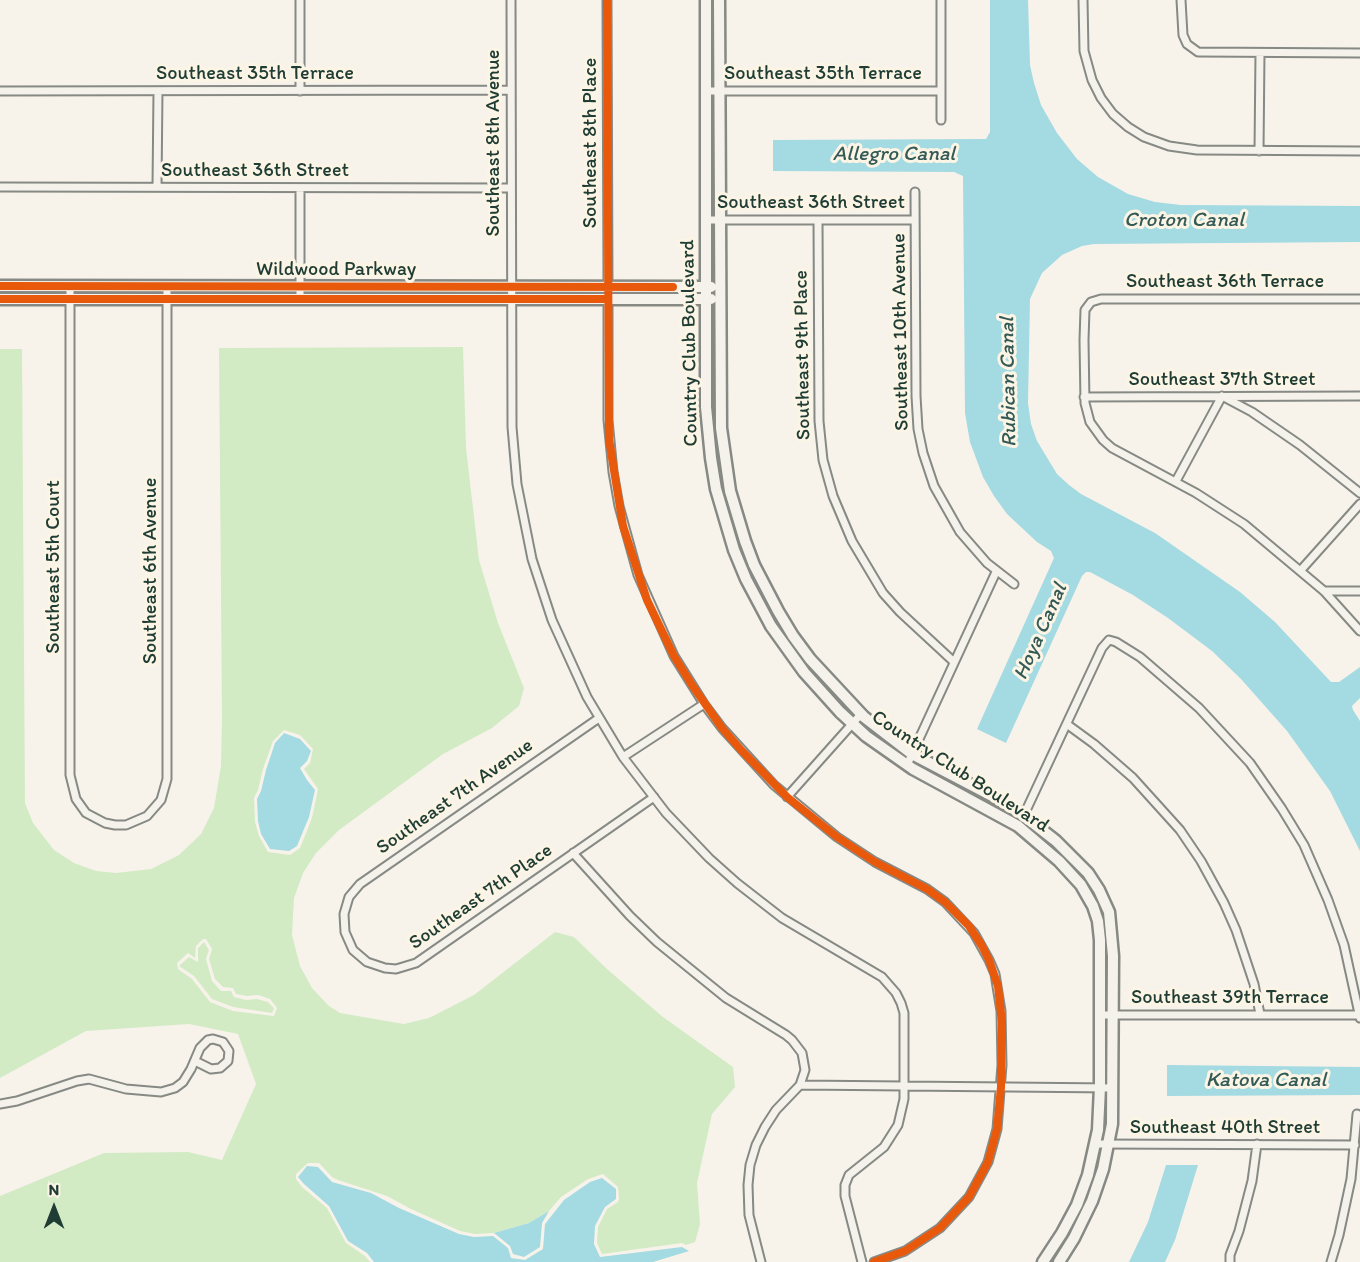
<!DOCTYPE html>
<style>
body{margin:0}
#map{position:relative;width:1360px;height:1262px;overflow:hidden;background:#f7f3ea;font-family:Itim,sans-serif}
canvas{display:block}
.north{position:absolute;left:24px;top:1178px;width:60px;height:60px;-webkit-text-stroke:4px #fcf5e5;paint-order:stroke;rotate:0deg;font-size:16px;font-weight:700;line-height:24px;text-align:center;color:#1f3d34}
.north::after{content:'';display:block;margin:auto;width:21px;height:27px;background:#1f3d34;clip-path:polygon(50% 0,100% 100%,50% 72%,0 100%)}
</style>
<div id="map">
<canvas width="1360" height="1262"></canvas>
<div class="north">N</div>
</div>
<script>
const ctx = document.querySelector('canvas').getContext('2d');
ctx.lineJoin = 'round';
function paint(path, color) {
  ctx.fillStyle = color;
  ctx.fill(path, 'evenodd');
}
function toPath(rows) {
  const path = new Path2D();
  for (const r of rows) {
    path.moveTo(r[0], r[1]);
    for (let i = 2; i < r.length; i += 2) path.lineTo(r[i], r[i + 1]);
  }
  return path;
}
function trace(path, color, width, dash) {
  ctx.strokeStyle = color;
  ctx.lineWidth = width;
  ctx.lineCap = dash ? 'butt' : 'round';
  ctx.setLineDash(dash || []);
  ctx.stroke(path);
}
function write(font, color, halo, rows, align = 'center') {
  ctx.font = font + ' Itim,sans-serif';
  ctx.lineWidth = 6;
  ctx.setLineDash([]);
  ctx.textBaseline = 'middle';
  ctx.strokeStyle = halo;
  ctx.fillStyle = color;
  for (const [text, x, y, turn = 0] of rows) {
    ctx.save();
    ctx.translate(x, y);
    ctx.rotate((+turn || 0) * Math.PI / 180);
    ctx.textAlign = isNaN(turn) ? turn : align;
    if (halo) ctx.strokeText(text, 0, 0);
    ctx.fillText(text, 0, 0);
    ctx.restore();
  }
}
paint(toPath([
 [463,347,466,448,479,560,498,623,524,688,519,706,492,728,443,754,339,830,316,853,303,873,294,898,292,935,300,966,312,988,329,1006,340,1013,404,1024,429,1018,474,995,555,932,574,937,607,969,663,1017,733,1067,735,1087,712,1114,697,1183,700,1224,695,1242,686,1245,682,1243,602,1254,597,1243,598,1227,607,1209,618,1202,619,1199,618,1187,603,1174,588,1179,561,1197,549,1211,529,1223,494,1233,475,1234,460,1231,411,1209,387,1196,338,1180,332,1177,319,1163,308,1163,296,1174,296,1179,302,1187,327,1208,346,1243,365,1256,370,1262,0,1262,0,1196,104,1153,188,1152,222,1160,256,1084,238,1034,189,1024,86,1031,0,1078,0,349,22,349,25,803,33,823,54,850,74,863,96,871,116,873,151,869,179,855,201,834,214,808,221,766,222,719,219,348],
 [284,730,300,735,313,749,310,763,304,769,318,789,312,818,300,848,290,855,268,852,259,836,255,822,254,798,258,790,263,769,273,741],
 [203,939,206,939,212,949,209,959,215,979,223,987,233,988,236,994,247,996,258,995,270,999,277,1008,274,1016,233,1011,210,1002,192,979,178,969,177,963,188,953,195,958,196,946],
 [204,942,209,950,206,959,212,981,221,991,231,991,234,997,246,1000,257,999,268,1002,274,1008,272,1013,233,1007,212,999,194,976,179,966,189,957,198,962,198,948]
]), '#d2ebc5');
paint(toPath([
 [990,0,1028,0,1030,65,1034,83,1041,105,1057,133,1077,159,1098,177,1128,194,1155,202,1181,205,1360,206,1360,242,1094,244,1082,246,1062,255,1042,273,1030,299,1028,403,1031,424,1037,441,1057,474,1069,485,1081,494,1155,533,1240,592,1275,622,1331,682,1339,682,1360,667,1360,698,1352,706,1353,710,1360,721,1360,851,1330,791,1287,731,1241,679,1212,651,1168,618,1133,595,1090,572,1086,572,1082,576,1006,743,977,729,1054,558,1051,551,1037,542,1007,514,994,496,983,477,970,442,965,413,963,176,954,172,773,171,773,140,986,139,990,132],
 [284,733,300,739,311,751,307,761,300,768,307,780,315,790,309,817,297,846,289,851,270,849,261,834,258,821,257,799,261,791,266,770,275,743],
 [1167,1065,1360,1067,1360,1095,1167,1096],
 [1166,1165,1198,1165,1175,1240,1165,1262,1129,1262,1148,1222],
 [307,1166,318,1167,332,1182,371,1193,399,1208,459,1234,474,1237,493,1236,508,1248,511,1258,525,1260,543,1249,545,1224,564,1200,590,1182,602,1178,616,1189,616,1199,605,1207,595,1226,594,1244,600,1257,682,1247,689,1251,653,1262,374,1262,367,1253,348,1241,329,1206,304,1184,298,1177],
 [549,1211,542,1223,540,1247,524,1257,513,1254,510,1246,494,1233,529,1223]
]), '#a4dae2');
const street = toPath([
 [511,0,512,427,517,484,532,559,552,620,587,697,623,757,666,813,709,858,737,883,782,918,882,977,896,993,901,1003,904,1013,904,1099,898,1125,884,1147,849,1175,845,1185,845,1196,862,1262],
 [607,0,608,286],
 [1083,0,1084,51,1092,80,1101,98,1113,114,1128,127,1144,137,1169,146,1197,150,1360,151],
 [1181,0,1183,35,1187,44,1198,52,1360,53],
 [0,91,511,90],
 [300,91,300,0],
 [706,91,941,91],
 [941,120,941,0],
 [1259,151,1260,53],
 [0,187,510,188],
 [157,187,158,91],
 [915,192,916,396,918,429,923,453,934,486,960,532,987,563,1014,584],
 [706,220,915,220],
 [818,220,819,421,823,460,833,496,852,541,883,593,900,612,954,662],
 [70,286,70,775,76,799,86,813,105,823,115,825,126,825,147,816,161,800,167,779,167,286],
 [300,299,300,188],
 [608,299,608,420,613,472,619,506,638,575,674,656,704,704,722,728,774,785,837,837,875,862,927,889,945,902,974,933,989,960,995,974,1001,1011,1002,1065,997,1129,988,1162,969,1197,940,1228,905,1251,874,1262],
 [1360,299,1101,299,1091,302,1085,310,1084,340,1085,403,1090,422,1103,440,1112,448,1196,493,1244,524,1324,591,1360,631],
 [1084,397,1360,396],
 [1176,481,1222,396,1252,412,1300,445,1360,493],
 [1301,570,1360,504],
 [1324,591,1360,591],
 [599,718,360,884,349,897,344,914,345,932,353,950,367,962,385,968,396,969,416,963,654,797],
 [1068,725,1094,744,1133,778,1180,830,1201,861,1224,903,1236,930,1254,984,1260,1014],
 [623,757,704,704],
 [907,765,996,572],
 [787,797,861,714],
 [1023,817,1102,648,1109,640,1116,642,1140,657,1199,708,1250,763,1282,809,1304,845,1328,900,1344,945,1360,1018],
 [573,853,630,916,657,942,726,998,786,1035,792,1040,802,1053,805,1070,800,1085,776,1110,765,1127,756,1145,750,1165,748,1185,749,1215,761,1262],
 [1100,1015,1360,1015],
 [800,1085,1113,1088],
 [0,1104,17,1101,77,1081,89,1079,126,1089,161,1092,175,1088,183,1082,191,1069,200,1048,208,1040,213,1039,223,1042,229,1051,228,1061,220,1068,211,1069,195,1061],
 [1095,1144,1355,1145],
 [1230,1262,1230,1255,1239,1231,1252,1181,1257,1144],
 [1331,1262,1339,1235,1351,1179,1357,1114]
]);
const secondary = toPath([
 [706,0,706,407,711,458,716,489,734,550,746,579,771,626,804,672,840,712,866,736,913,769,1018,826,1059,861,1081,885,1093,906,1098,921,1100,940,1100,1087,1098,1130,1088,1175,1077,1205,1062,1233,1043,1262],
 [719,0,721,428,730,491,745,541,754,565,778,611,793,636,810,659,864,717,912,754,996,798,1024,816,1056,841,1088,873,1099,890,1109,912,1113,956,1112,1124,1103,1169,1092,1201,1074,1238,1059,1262],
 [0,286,711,287],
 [0,299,711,299]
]);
trace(street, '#868984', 11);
trace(secondary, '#868984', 15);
trace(street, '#f5f2ec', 7);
trace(secondary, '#f5f2ec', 10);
trace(toPath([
 [607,0,609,439,623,526,647,600,674,656,692,685,722,728,742,751,787,797,837,837,875,862,927,889,945,902,969,926,982,946,989,960,998,986,1002,1023,1001,1087,997,1129,988,1162,969,1197,940,1228,905,1251,874,1262],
 [0,286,673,287],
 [0,299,608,299]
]), '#e8590c', 8);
write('20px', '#1f3d34', '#fcf5e5', [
 ["Southeast 35th Terrace",255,74],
 ["Southeast 35th Terrace",823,74],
 ["Southeast 8th Avenue",494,143,-90],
 ["Southeast 8th Place",591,143,-90],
 ["Southeast 36th Street",255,171],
 ["Southeast 36th Street",811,203],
 ["Wildwood Parkway",336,270],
 ["Southeast 36th Terrace",1225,282],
 ["Southeast 10th Avenue",901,332,-91],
 ["Country Club Boulevard",690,343,-91],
 ["Southeast 9th Place",803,355,-91],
 ["Southeast 37th Street",1222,380],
 ["Southeast 5th Court",54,567,-90],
 ["Southeast 6th Avenue",151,571,-90],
 ["Country Club Boulevard",960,772,33],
 ["Southeast 7th Avenue",455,797,-35],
 ["Southeast 7th Place",481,897,-35],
 ["Southeast 39th Terrace",1230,998],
 ["Southeast 40th Street",1225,1128]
]);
write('italic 21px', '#335a56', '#fcf5e5', [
 ["Allegro Canal",894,155],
 ["Croton Canal",1184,221],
 ["Rubican Canal",1009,382,-91],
 ["Hoya Canal",1041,632,-66],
 ["Katova Canal",1266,1081]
]);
</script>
